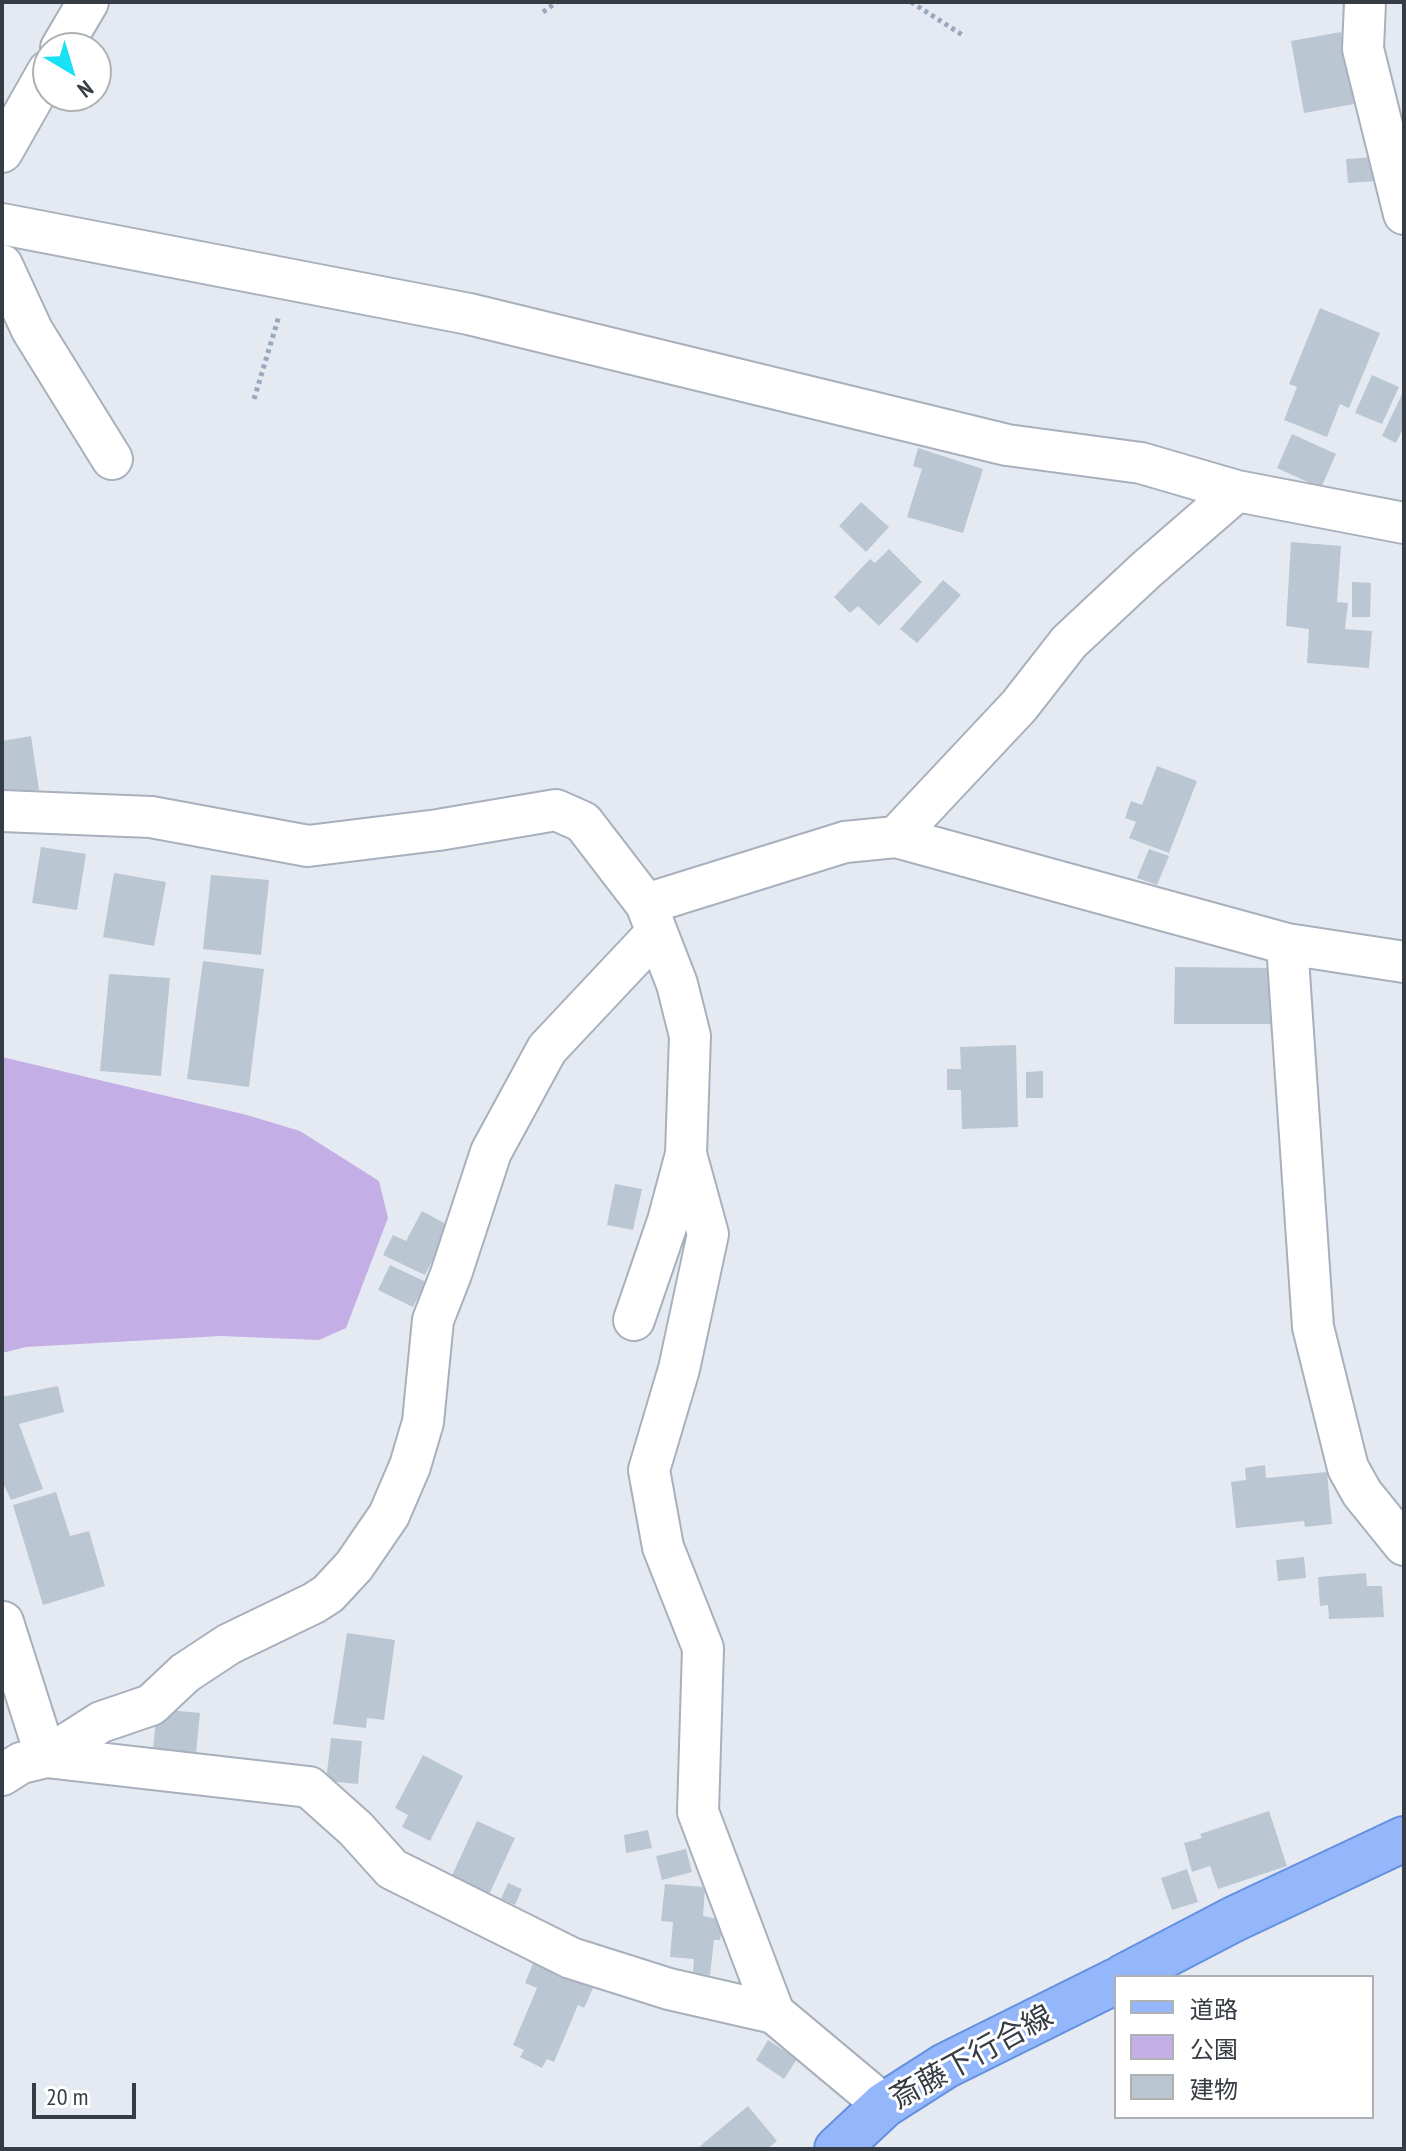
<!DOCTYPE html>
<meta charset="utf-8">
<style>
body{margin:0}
#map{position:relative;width:1406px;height:2151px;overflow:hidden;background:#e5eaf2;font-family:"PT Sans Narrow","Noto Sans JP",sans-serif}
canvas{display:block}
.frame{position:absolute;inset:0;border:4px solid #353c44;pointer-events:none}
.legend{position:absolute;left:1114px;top:1975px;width:260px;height:144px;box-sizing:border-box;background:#fff;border:2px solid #aeb1b4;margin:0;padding:10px 14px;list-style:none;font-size:24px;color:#353c44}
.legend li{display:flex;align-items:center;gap:16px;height:40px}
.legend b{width:40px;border:2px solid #aeb1b4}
.north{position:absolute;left:32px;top:32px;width:80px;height:80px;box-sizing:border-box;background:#fff;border:2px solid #aeb1b4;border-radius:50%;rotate:142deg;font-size:22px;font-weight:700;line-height:32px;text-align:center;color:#353c44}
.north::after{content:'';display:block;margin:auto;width:28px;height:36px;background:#19e0f5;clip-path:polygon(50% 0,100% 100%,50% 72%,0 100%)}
.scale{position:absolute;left:32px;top:2083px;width:104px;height:36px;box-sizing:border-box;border:4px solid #353c44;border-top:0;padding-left:10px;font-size:24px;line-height:28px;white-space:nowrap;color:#353c44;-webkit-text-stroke:6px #fff;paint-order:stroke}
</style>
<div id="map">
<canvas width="1406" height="2151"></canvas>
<div class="frame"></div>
<ul class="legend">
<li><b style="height:10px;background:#94b7fc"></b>道路</li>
<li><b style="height:22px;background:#c4aee6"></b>公園</li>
<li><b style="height:22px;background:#bbc6d3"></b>建物</li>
</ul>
<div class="north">N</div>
<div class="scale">20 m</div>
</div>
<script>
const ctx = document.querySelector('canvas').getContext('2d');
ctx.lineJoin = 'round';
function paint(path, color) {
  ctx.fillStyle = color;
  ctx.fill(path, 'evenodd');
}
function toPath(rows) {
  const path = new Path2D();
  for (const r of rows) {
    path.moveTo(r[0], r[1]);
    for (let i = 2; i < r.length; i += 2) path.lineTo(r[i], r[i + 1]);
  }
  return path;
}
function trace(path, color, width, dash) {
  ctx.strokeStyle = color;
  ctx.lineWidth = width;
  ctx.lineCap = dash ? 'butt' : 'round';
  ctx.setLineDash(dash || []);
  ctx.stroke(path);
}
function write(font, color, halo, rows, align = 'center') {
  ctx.font = font + ' "PT Sans Narrow","Noto Sans JP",sans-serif';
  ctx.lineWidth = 6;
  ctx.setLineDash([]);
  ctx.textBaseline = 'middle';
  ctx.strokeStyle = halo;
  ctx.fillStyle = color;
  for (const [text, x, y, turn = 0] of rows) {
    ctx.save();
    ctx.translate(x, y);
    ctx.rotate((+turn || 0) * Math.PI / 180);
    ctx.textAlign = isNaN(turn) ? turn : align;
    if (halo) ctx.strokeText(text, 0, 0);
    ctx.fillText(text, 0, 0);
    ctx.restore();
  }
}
paint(toPath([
 [2,1057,247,1115,300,1131,379,1181,388,1218,346,1328,319,1340,221,1336,26,1347,2,1353]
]), '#c4aee6');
paint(toPath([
 [1341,32,1354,104,1304,113,1291,41],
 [1375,157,1377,181,1348,183,1346,159],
 [1320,308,1380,333,1349,408,1340,404,1327,437,1284,420,1297,387,1289,384],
 [1372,375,1399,387,1382,424,1355,413],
 [1404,390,1404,426,1396,443,1382,436],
 [1292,434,1336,454,1321,488,1277,468],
 [918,448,983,469,963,533,907,517,922,469,913,466],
 [861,502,889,527,866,552,839,526],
 [1291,542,1341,546,1337,602,1348,603,1345,629,1372,631,1369,668,1307,663,1309,629,1286,626],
 [889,549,922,582,879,626,858,606,850,613,834,597,870,559,875,563],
 [943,580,961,595,917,643,900,629],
 [1352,582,1371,583,1370,617,1352,617],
 [31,736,39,790,2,795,2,741],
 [1157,766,1197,781,1169,853,1129,838,1136,822,1125,818,1131,801,1142,805],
 [41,847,86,854,77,910,32,903],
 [1149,849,1169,856,1157,885,1137,878],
 [114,873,166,882,154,946,103,937],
 [211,875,269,880,261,955,203,949],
 [203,961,264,969,249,1087,187,1079],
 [1175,967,1272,968,1271,1024,1174,1024],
 [109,974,170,978,161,1076,100,1071],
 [1016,1045,1018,1127,962,1129,961,1090,947,1090,947,1069,961,1069,960,1047],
 [1043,1071,1043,1098,1026,1098,1026,1072],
 [615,1184,642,1189,633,1230,607,1225],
 [422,1211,457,1230,441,1244,425,1275,383,1255,393,1235,406,1241],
 [390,1265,426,1282,413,1307,378,1290],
 [58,1386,64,1412,19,1424,43,1489,11,1500,2,1481,2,1397],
 [1265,1465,1266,1478,1327,1472,1332,1524,1305,1527,1304,1521,1236,1528,1231,1482,1246,1480,1245,1468],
 [56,1492,70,1536,89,1531,105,1586,43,1605,13,1505],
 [1304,1557,1306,1578,1278,1581,1276,1560],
 [1366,1573,1367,1586,1382,1586,1384,1617,1329,1619,1328,1605,1320,1606,1318,1577],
 [347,1633,395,1640,384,1720,367,1718,366,1728,333,1724],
 [157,1709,200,1713,195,1763,152,1759],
 [331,1738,362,1741,358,1784,326,1781],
 [423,1755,463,1776,430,1841,402,1827,408,1815,395,1808],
 [1269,1811,1287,1866,1218,1889,1210,1866,1192,1872,1184,1843,1202,1838,1200,1834],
 [477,1821,515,1838,487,1899,449,1882],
 [648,1830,652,1848,626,1853,624,1835],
 [686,1849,692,1872,662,1880,656,1856],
 [1187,1869,1198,1902,1172,1910,1161,1878],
 [508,1883,522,1889,515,1905,501,1899],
 [665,1884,705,1887,703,1916,724,1920,720,1940,714,1940,710,1975,693,1973,694,1959,670,1957,673,1922,661,1921],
 [534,1961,594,1986,584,2008,578,2005,554,2062,547,2059,542,2068,520,2057,524,2050,513,2045,537,1988,525,1983],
 [768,2040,797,2059,784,2079,756,2060],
 [748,2106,777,2141,767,2149,702,2149,700,2146]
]), '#bbc6d3');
const minor = toPath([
 [1365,2,1363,49,1404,214],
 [61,48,88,2],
 [2,152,48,71],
 [2,224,469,314,1007,445,1141,463,1237,491,1404,523],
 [2,265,32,330,112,459],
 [2,811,151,817,308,846,438,830,556,810,583,822,646,904,677,984,690,1036,686,1154,708,1234,679,1369,649,1470,663,1547,703,1648,698,1812,774,2013],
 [896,837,1019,706,1069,642,1146,570,1237,491],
 [646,904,845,842,896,837,1287,944,1404,962],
 [1287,944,1313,1327,1348,1468,1362,1493,1404,1545],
 [634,1320,668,1221,686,1154],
 [3,1622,46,1757,101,1722,151,1705,185,1673,229,1644,314,1603,328,1594,354,1566,389,1515,410,1466,423,1422,433,1320,451,1274,491,1152,547,1049,657,932],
 [2,1775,21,1763,46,1757,309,1787,356,1829,392,1869,571,1958,669,1989,774,2013,884,2105]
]);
const major = toPath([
 [1123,1977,1234,1919,1404,1839],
 [837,2149,884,2105,945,2066,1116,1981]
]);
trace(minor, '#a8b0bd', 44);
trace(major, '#6490e0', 48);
trace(toPath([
 [911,2,964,36],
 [543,12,557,2],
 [254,399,279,316]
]), '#99a8bf', 5, [4, 4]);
trace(minor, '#fff', 40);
trace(major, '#94b7fc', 44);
write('30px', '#353c44', '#fff', [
 ["斎藤下行合線",972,2058,-29]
]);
</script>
